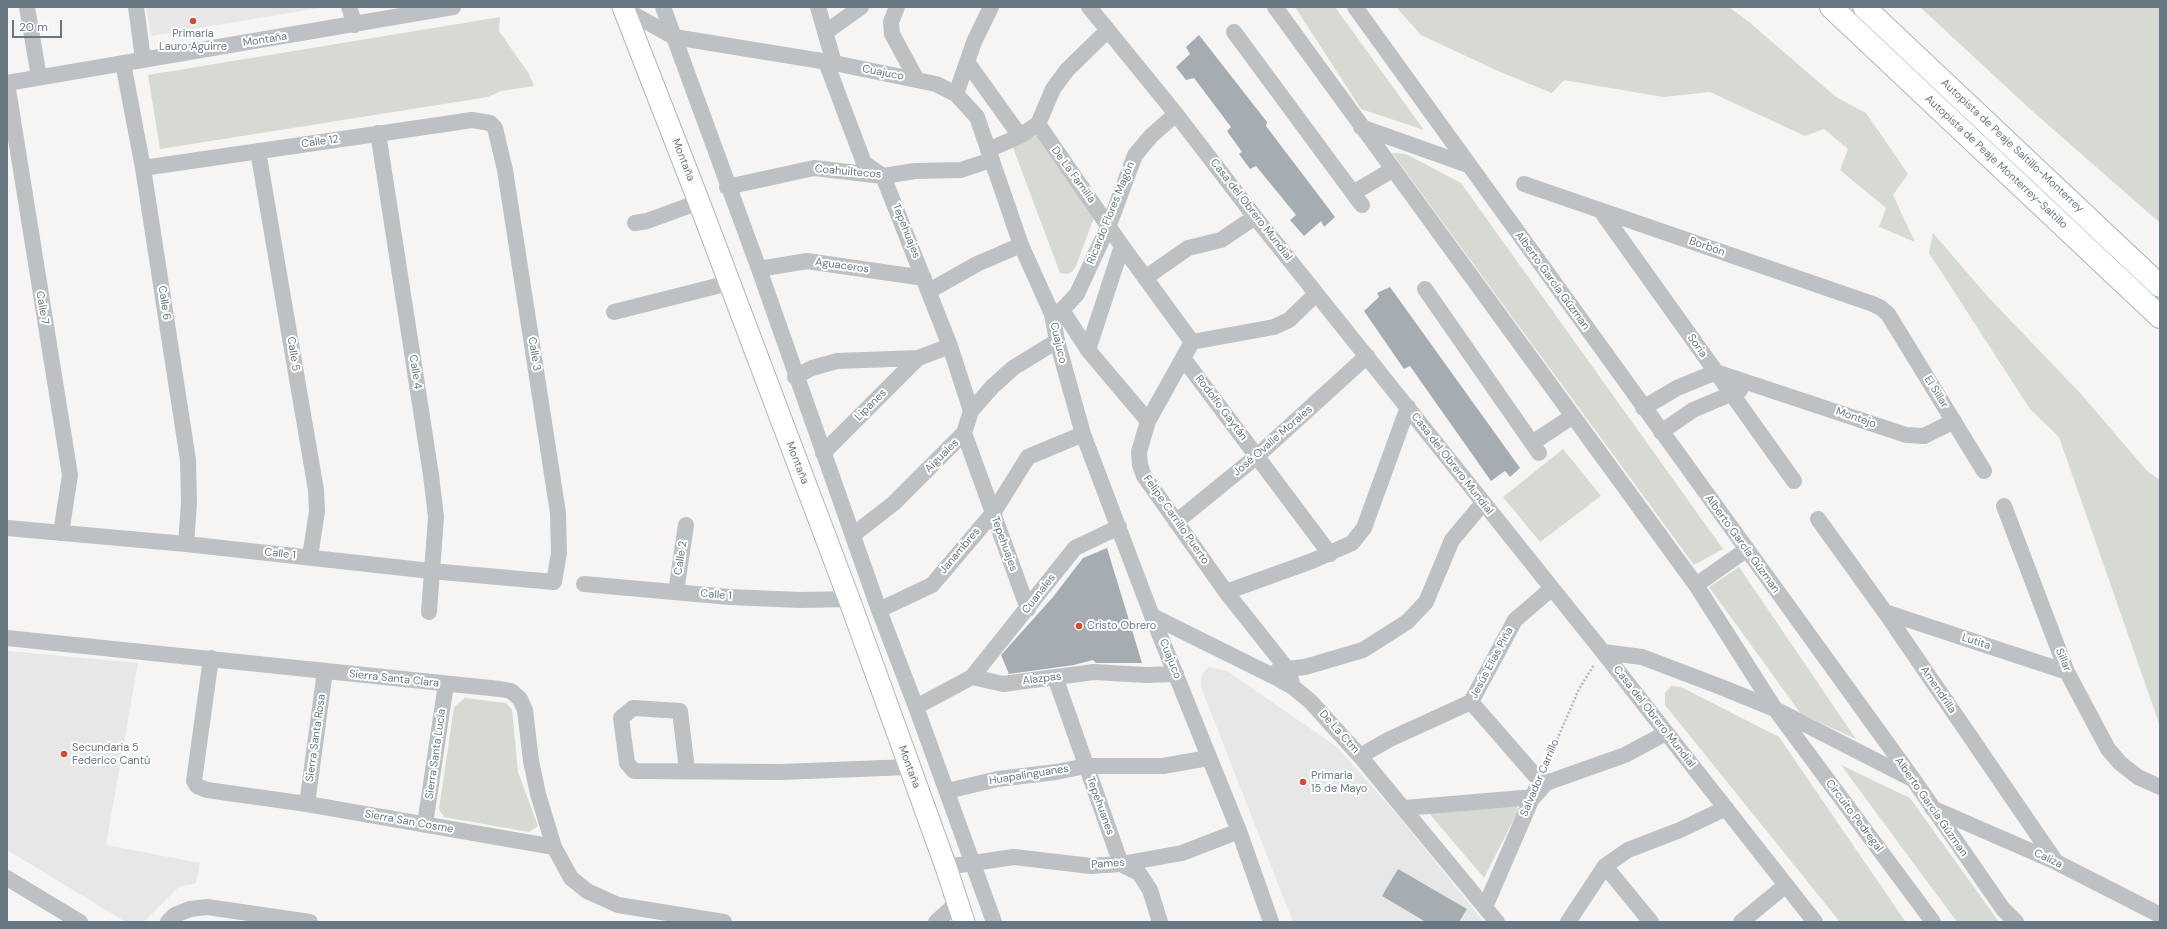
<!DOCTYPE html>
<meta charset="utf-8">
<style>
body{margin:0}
#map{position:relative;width:2167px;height:929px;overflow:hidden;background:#f6f5f3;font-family:"DM Sans",sans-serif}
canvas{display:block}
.frame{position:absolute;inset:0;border:8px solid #677882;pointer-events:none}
.scale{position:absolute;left:12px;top:20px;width:50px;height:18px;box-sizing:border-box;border:2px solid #677882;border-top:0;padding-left:5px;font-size:12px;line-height:14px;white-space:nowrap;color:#677882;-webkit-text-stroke:3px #fff;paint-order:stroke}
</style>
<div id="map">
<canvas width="2167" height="929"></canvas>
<div class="frame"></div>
<div class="scale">20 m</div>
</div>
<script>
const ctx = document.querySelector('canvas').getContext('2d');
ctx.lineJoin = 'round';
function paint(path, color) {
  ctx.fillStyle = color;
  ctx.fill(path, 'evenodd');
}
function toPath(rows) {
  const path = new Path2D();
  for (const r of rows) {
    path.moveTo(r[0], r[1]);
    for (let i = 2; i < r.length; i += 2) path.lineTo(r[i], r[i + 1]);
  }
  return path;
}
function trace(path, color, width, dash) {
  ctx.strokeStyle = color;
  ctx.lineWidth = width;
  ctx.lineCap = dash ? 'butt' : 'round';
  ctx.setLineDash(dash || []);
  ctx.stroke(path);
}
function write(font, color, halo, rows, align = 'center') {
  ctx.font = font + ' "DM Sans",sans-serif';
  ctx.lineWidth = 4;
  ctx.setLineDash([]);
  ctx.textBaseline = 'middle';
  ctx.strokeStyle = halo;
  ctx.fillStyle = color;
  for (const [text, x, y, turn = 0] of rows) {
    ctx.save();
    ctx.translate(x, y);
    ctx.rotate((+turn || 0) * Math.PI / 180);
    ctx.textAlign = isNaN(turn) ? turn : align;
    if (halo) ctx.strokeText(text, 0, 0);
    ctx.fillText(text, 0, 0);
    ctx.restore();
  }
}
paint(toPath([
 [146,7,324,7,151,36],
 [7,651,138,663,106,845,200,863,196,883,179,887,144,922,126,922,7,850],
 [1209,667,1227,671,1337,747,1400,818,1484,922,1293,922,1201,687,1202,674]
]), '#e6e7e6');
paint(toPath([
 [1295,7,1335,7,1424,130,1361,109],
 [1396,7,1729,7,1749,22,1836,97,1866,113,1908,174,1893,195,1915,242,1879,227,1886,208,1840,170,1848,149,1824,129,1805,136,1710,92,1663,97,1564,80,1552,93,1498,71,1421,35],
 [1920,7,2160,7,2160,223,2030,109],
 [500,17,499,31,529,74,534,86,501,91,488,97,160,149,148,75],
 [1039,135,1096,212,1076,266,1072,272,1066,274,1060,273,1012,145],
 [1392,153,1406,154,1461,183,1723,549,1694,565],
 [1933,233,1989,298,2081,394,2147,471,2160,480,2160,726,2059,437,2030,409,1929,253],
 [1563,449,1601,496,1540,542,1503,497],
 [1739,567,1856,739,1801,714,1709,587],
 [1671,686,1681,687,1779,737,1905,921,1840,922,1665,705,1665,693],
 [465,698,506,703,512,710,518,772,538,826,529,832,444,817,439,809,454,707],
 [1841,765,1910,798,1999,922,1957,922],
 [1515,800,1518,811,1484,878,1428,812]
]), '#d6dad2');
paint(toPath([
 [1199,35,1267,122,1266,126,1335,217,1324,227,1321,221,1304,236,1290,220,1296,215,1256,166,1250,169,1239,154,1242,152,1227,131,1231,127,1194,78,1186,80,1176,67,1190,54,1186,47],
 [1390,287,1520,468,1510,477,1505,471,1491,481,1410,366,1404,369,1364,311,1379,297,1377,293],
 [1107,548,1142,663,1096,663,1093,660,1074,665,1009,674,1001,655,1053,597,1083,558],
 [1398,869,1467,909,1459,922,1426,922,1382,896]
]), '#a5adb2');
const major = toPath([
 [623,7,699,202,849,599,946,867,964,922]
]);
const highway = toPath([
 [1831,7,2160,317],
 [1864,7,2160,286]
]);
trace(major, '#b0b6b9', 23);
trace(highway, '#b0b5b7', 24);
trace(toPath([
 [1546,765,1579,689,1594,665]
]), '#b7babc', 2.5, [2, 2]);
trace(toPath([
 [27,7,39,77],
 [136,7,143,59],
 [349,7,355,25],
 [663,7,759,269,879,610,916,707,994,922],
 [818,7,834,63],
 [897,7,891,22,892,34,917,80],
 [1089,7,1176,114,1255,217,1603,652,1815,922],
 [1275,7,1696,585,1775,709,1933,922],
 [1355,7,1913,779,2003,909,2016,922],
 [624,9,674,37,834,63,936,84,956,94,977,117,1021,245,1052,314,1057,341,1083,434,1152,616,1239,831,1271,922],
 [826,32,861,7],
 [1234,32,1353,193,1392,170],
 [826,62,864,163,883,176,950,346,971,411],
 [967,62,1020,136],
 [123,63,143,168,188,460,189,503,186,544],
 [7,83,70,475,61,533],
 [7,83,453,7],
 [956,94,974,42,991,7],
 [1038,124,1122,246,1192,342],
 [1361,127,1468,165],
 [378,133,431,475,436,517,429,612],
 [988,150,1020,136,1038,124,1053,89,1067,70,1107,31],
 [258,151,316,490,317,511,310,557],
 [1524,184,1873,304,1881,308,1888,314,1984,471],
 [727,187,814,168,883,176,915,171,961,170,991,160],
 [1353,193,1362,205],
 [1601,211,1794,481],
 [635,223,647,221,699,202],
 [759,269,807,261,924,278],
 [1145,278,1188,248,1221,240,1255,217],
 [1425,289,1539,453],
 [929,291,977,264,1021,245],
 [1062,310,1088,350,1148,421],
 [614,312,729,283],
 [1052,314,1062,310,1077,294,1109,225,1135,155,1151,136,1176,114],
 [1088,350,1122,246],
 [1183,358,1330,554],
 [795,377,812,368,837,361,918,358,950,346],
 [1643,408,1677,388,1716,372,1906,435,1924,436,1954,421],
 [1661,432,1693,410,1740,390],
 [964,433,1028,609],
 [1532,443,1573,416],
 [823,453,918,358],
 [2004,506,2067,672,2108,749,2120,763,2138,777,2160,787],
 [1818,519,1885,612,2056,862],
 [1176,522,1257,456,1367,356],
 [7,528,186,544,431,571,554,582,559,553,558,513,505,170,495,128,490,123,472,120,452,123,143,168],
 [853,535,894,503,964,433,971,411,992,387,1013,368,1057,341],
 [584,584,730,597,800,600,849,599],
 [1696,585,1746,550],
 [676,592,686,525],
 [1226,592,1312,561,1352,543,1364,528,1408,407],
 [879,610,932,585,993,513,1028,457,1083,434],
 [1885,612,2067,672],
 [1152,616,1275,677,1293,687,1310,701,1360,756,1497,922],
 [7,638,500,689,511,691,520,699,525,710,531,761,538,794,554,847,571,878,587,891,618,905,724,922],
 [1603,652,1642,657,1721,687,1775,709,1910,778],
 [211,658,194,781,197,786,207,790,307,804,554,847],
 [1278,670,1305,667,1363,650,1407,622,1426,602,1452,540,1483,503],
 [972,677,1075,548,1119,527],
 [1055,677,1121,864,1139,873,1150,890,1160,922],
 [1293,687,1288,670,1226,592,1144,476,1140,465,1139,452,1148,421,1192,342,1274,327,1289,320,1316,294],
 [1471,702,1539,780,1546,783],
 [916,707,972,677,1003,684,1094,672,1146,675,1176,674],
 [1360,756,1390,739,1471,702,1515,620,1551,589],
 [687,770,680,711,633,708,621,718,627,763,634,771,781,772,909,767],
 [947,791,998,779,1056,772,1086,766,1163,766,1208,758],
 [307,804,325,671],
 [1404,808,1534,797,1546,783,1625,755,1666,733],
 [1932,808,2056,862,2160,915],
 [425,824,446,684],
 [1605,866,1651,922],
 [946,867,1014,857,1091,866,1121,864,1182,853,1239,831],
 [7,878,80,922],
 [1485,907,1536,789],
 [168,922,175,915,190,909,207,907,310,922],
 [936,922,957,903],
 [1568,922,1605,866,1628,850,1680,830,1726,808],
 [1741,922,1786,885]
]), '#bdc1c4', 16);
trace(major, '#fff', 21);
trace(highway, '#fff', 22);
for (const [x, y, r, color] of [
 [193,21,4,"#d74a31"],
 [1079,626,4,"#d74a31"],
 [64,754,4,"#d74a31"],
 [1303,782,4,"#d74a31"]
]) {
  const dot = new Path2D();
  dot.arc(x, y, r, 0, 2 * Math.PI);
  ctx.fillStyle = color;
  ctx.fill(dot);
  trace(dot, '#fff', 1.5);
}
write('11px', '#677882', '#fff', [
 ["Primaria",193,34,"center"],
 ["Lauro Aguirre",193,47,"center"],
 ["Cristo Obrero",1087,626],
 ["Secundaria 5",72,748],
 ["Federico Cantú",72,761],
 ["Primaria",1311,776],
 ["15 de Mayo",1311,789]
], 'left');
write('11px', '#677882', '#fff', [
 ["Montaña",265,40,-9],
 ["Cuajuco",883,73,11],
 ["Calle 12",320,142,-8],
 ["Autopista de Peaje Saltillo-Monterrey",2012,146,43],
 ["Montaña",683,160,69],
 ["Autopista de Peaje Monterrey-Saltillo",1996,162,43],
 ["Coahuiltecos",848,172,5],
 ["De La Familia",1073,175,54],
 ["Casa del Obrero Mundial",1251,210,52],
 ["Ricardo Flores Magón",1111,213,-68],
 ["Tepehuajes",906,231,68],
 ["Borbón",1707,247,19],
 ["Aguaceros",842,266,8],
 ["Alberto García Gúzman",1552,281,54],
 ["Calle 6",164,303,81],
 ["Calle 7",42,308,80],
 ["Cuajuco",1058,343,77],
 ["Soria",1697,346,55],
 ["Calle 5",293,354,81],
 ["Calle 3",534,354,81],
 ["Calle 4",415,372,81],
 ["El Sillar",1936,392,58],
 ["Lipanes",871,405,-45],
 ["Rodolfo Gaytán",1221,408,53],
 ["Montejo",1856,418,19],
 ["José Ovalle Morales",1273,441,-41],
 ["Aiguales",942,456,-45],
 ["Montaña",797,463,69],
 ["Casa del Obrero Mundial",1452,464,52],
 ["Felipe Carrillo Puerto",1176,520,55],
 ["Tepehuajes",1004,544,70],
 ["Alberto García Gúzman",1742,544,54],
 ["Janambres",960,551,-50],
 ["Calle 1",280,554,6],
 ["Calle 2",681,558,-81],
 ["Cuanales",1039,594,-52],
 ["Calle 1",716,595,5],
 ["Lutita",1976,642,18],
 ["Cuajuco",1170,659,68],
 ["Sillar",2063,660,68],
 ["Jesús Elías Piña",1492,663,-62],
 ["Sierra Santa Clara",394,679,6],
 ["Alazpas",1042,679,-7],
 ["Amendrilla",1938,690,56],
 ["Casa del Obrero Mundial",1654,717,52],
 ["De La Ctm",1339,732,48],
 ["Sierra Santa Rosa",316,738,-82],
 ["Sierra Santa Lucía",436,754,-82],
 ["Montaña",909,767,70],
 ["Huapalinguanes",1029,775,-9],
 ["Salvador Carrillo",1540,778,-67],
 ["Tepehuanes",1100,806,70],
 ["Alberto García Gúzman",1931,807,55],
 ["Circuito Pedregal",1854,816,53],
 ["Sierra San Cosme",409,822,10],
 ["Caliza",2048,859,25],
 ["Pames",1108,864,-4]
]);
</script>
